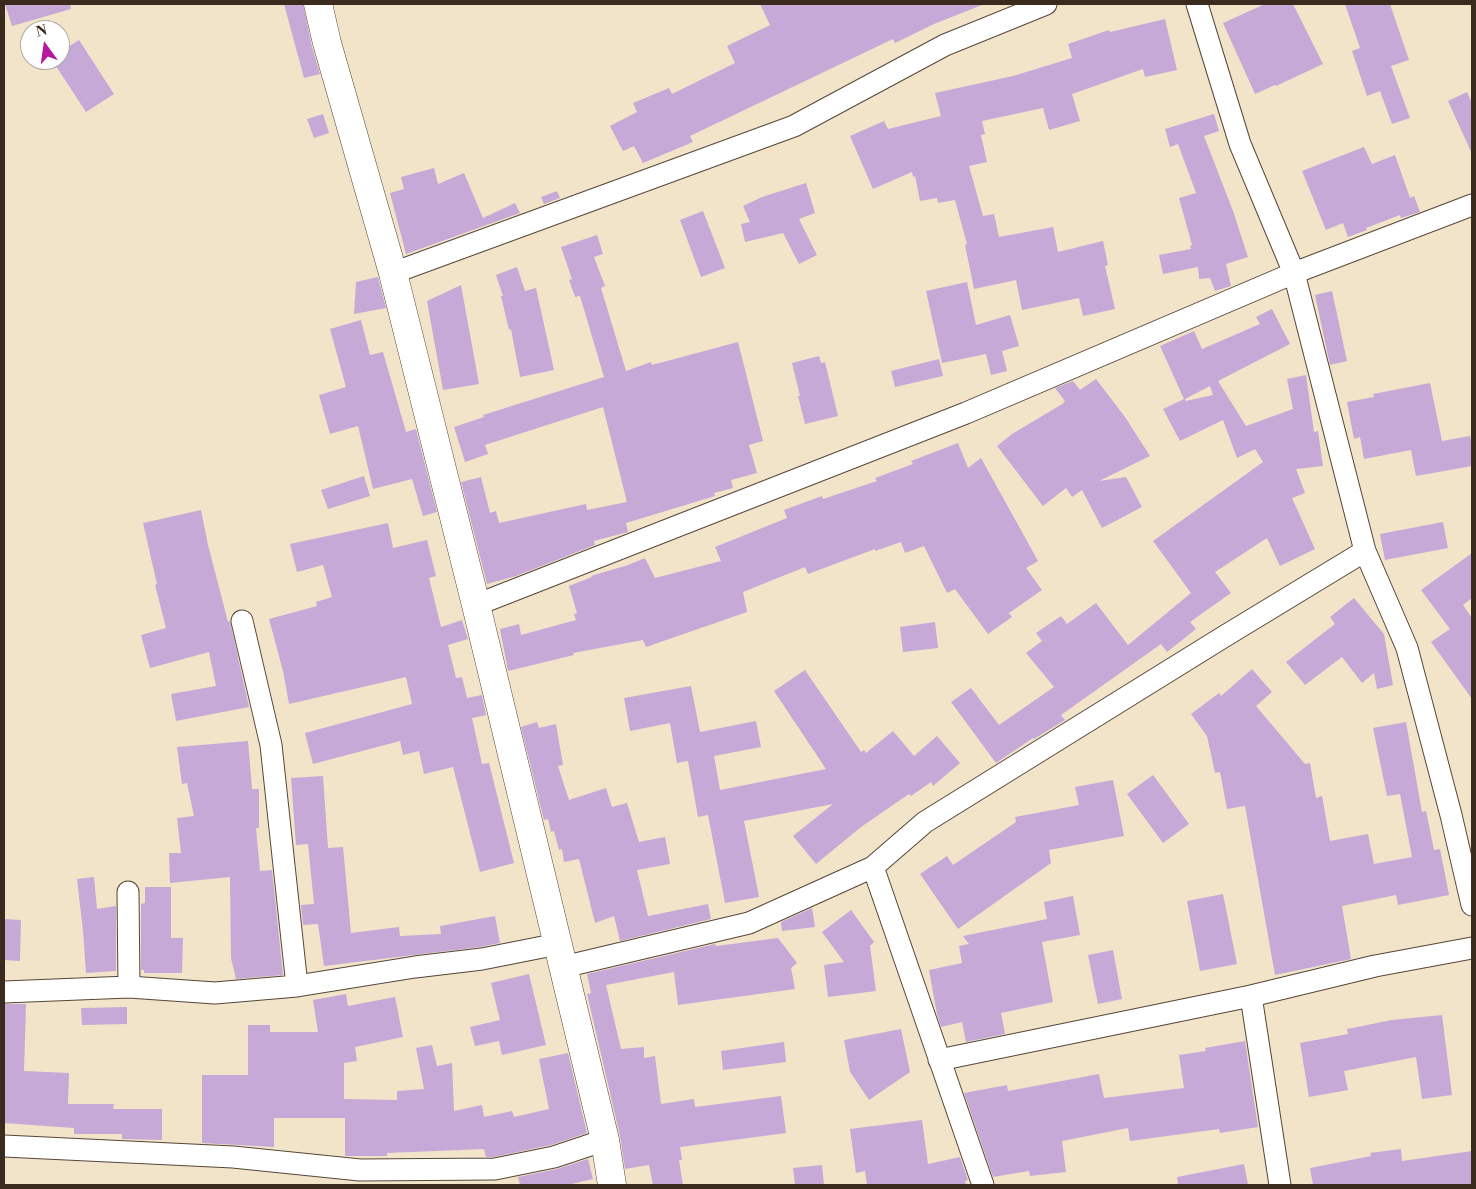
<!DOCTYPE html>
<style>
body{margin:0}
#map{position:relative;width:1476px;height:1189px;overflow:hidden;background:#f1e4c8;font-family:"Libre Bodoni",serif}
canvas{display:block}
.frame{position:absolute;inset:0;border:5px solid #3b2a1e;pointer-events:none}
.north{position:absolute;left:20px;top:20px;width:50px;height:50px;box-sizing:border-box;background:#fff;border:1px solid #b1aaa5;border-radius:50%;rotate:346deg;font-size:14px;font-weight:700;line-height:20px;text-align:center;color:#3b2a1e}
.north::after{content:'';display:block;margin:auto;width:18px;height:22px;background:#b5179e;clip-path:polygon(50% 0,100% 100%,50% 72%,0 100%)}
</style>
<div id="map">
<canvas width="1476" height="1189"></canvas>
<div class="frame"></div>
<div class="north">N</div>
</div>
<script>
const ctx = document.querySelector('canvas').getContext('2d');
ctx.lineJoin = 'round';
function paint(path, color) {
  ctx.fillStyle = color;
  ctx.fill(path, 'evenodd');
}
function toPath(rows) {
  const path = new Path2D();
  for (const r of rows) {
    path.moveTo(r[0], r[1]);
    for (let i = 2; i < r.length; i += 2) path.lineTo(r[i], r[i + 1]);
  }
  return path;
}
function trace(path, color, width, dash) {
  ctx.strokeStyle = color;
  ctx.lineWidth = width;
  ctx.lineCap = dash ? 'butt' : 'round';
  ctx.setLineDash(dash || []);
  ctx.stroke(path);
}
paint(toPath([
 [5,4,70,4,71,9,12,26],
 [284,4,303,4,312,47,320,74,304,78],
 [760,4,982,4,982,5,934,24,895,43,893,39,690,136,693,142,643,163,634,146,623,151,610,126,637,112,633,103,669,88,672,94,735,63,727,46,770,25],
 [1265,4,1293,4,1323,64,1276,86,1275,85,1255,94,1223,23],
 [1345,4,1390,4,1409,60,1391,66,1410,118,1392,124,1380,91,1367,96,1352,51,1360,48],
 [1165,19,1177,70,1145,77,1143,69,1072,94,1080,121,1049,130,1043,108,982,121,985,134,981,135,987,162,969,166,983,216,994,214,999,237,1053,227,1058,252,1103,241,1108,265,1105,266,1115,309,1083,316,1079,298,1022,310,1016,280,974,289,965,245,967,244,955,200,938,203,937,198,920,201,915,176,913,177,912,172,873,189,850,136,884,121,888,129,941,116,935,93,1013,76,1072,58,1068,44,1109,30,1110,32],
 [79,40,114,94,86,112,52,60,60,60,60,52],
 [1467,92,1472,103,1472,154,1448,101],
 [323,114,329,133,314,138,307,119],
 [1214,114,1219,131,1204,136,1233,211,1248,257,1226,264,1231,286,1215,291,1210,278,1199,279,1198,267,1163,274,1159,255,1191,249,1190,246,1192,245,1179,198,1196,193,1178,144,1170,147,1165,129],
 [1364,147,1372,164,1395,155,1410,198,1414,196,1420,212,1401,218,1400,215,1366,228,1367,230,1348,237,1343,223,1326,230,1302,171],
 [434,168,438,184,464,173,483,218,515,203,520,213,406,254,390,193,404,189,401,177],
 [806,183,815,213,799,219,817,255,799,264,783,233,745,242,741,224,750,222,743,206,762,197],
 [557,191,560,198,544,204,541,197],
 [703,211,725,268,701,277,680,220],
 [597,235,603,254,594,257,605,286,601,288,626,371,651,362,652,365,738,342,763,441,749,445,757,473,731,480,733,488,714,493,715,496,626,523,628,532,594,541,595,545,516,576,487,584,461,482,481,477,490,513,496,511,499,523,586,504,587,510,627,502,603,407,485,445,488,454,465,462,454,427,484,417,483,415,604,377,580,296,575,297,569,280,572,279,561,247],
 [517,267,525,291,536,288,554,370,520,377,511,329,509,330,501,296,503,296,496,275],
 [378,277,386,308,354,314,356,282],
 [967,282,976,325,1010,315,1019,346,1002,351,1007,371,991,375,986,354,942,363,926,291],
 [461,285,479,384,443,390,427,301],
 [1332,291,1347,361,1330,365,1315,295],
 [1272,309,1290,344,1218,381,1246,426,1293,409,1287,379,1306,375,1314,432,1318,431,1323,466,1296,469,1305,493,1292,498,1315,549,1280,566,1267,538,1215,572,1231,593,1190,622,1196,629,1167,652,1161,644,1061,715,1065,720,1034,739,1033,738,996,763,951,702,971,688,999,725,1054,687,1026,653,1042,641,1036,633,1061,616,1067,624,1096,603,1128,645,1191,593,1153,541,1263,462,1255,449,1237,458,1223,420,1180,441,1163,409,1184,399,1160,346,1194,331,1202,349,1260,324,1256,317],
 [1210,386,1213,395,1186,401,1185,399],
 [361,320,370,355,383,352,406,432,416,429,437,512,423,516,412,479,373,489,358,426,330,434,319,395,346,387,330,329],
 [819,356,821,363,825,362,838,416,805,424,798,396,800,396,792,363],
 [939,359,943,376,895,387,891,371],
 [1096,379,1125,417,1150,456,1099,481,1126,477,1142,507,1102,528,1082,490,1072,497,1066,488,1043,506,997,446,1012,434,1064,403,1063,402,1065,401,1055,388,1073,381,1080,390],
 [1430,383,1442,441,1470,436,1472,447,1472,466,1416,476,1411,450,1364,459,1360,437,1354,439,1347,402,1374,397,1373,394],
 [958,443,968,468,981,458,1038,561,1026,568,1042,590,1009,613,1012,617,988,634,955,589,947,593,924,546,905,553,901,542,875,551,875,549,808,574,805,567,743,592,747,612,646,647,643,640,573,653,574,655,508,671,500,629,519,624,521,635,576,620,574,614,577,613,569,586,592,577,591,576,628,565,645,558,655,578,721,561,715,547,787,518,784,510,822,496,823,499,877,481,875,478,913,464,911,461],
 [364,476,370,496,328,509,321,490],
 [201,510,208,545,228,622,230,621,249,707,176,721,171,694,216,686,209,652,150,668,141,635,166,628,155,585,157,584,143,523],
 [1443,522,1448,548,1385,560,1380,534],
 [388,523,393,548,427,540,436,576,429,578,441,627,462,620,468,639,448,645,456,678,462,677,467,698,482,695,486,715,472,718,482,764,489,763,514,863,480,872,453,767,424,774,419,751,403,755,400,741,313,764,305,733,412,704,406,677,289,704,283,671,269,619,317,606,316,602,332,597,323,565,297,572,290,544],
 [1472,553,1472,598,1463,605,1472,618,1472,699,1431,642,1450,629,1421,590],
 [1354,598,1384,634,1393,685,1377,689,1374,673,1362,683,1342,657,1305,685,1286,662,1335,624,1330,617],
 [935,622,938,648,903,652,900,627],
 [1252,669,1272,692,1256,706,1305,764,1310,763,1316,798,1322,796,1330,841,1368,834,1374,864,1412,857,1400,794,1387,796,1373,728,1406,722,1422,812,1426,811,1434,850,1440,849,1449,895,1398,905,1396,895,1342,906,1351,959,1275,975,1245,806,1227,809,1220,772,1215,773,1207,736,1191,714,1219,693,1221,696],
 [805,670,861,752,864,750,866,753,893,731,914,756,937,736,960,763,933,786,931,782,911,796,909,794,861,827,816,864,793,836,833,804,744,821,759,897,725,903,708,815,698,817,688,761,677,763,670,723,630,731,624,698,691,686,700,732,756,721,761,747,714,756,720,790,826,769,774,691],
 [537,722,539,728,556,724,563,765,558,766,569,800,606,788,612,807,627,803,639,842,665,837,670,864,637,870,648,916,708,904,711,919,620,941,614,916,595,923,579,859,564,862,562,849,559,850,554,831,551,832,548,819,544,820,521,727],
 [248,741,252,789,259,789,259,828,256,828,260,871,272,870,283,975,236,979,231,958,230,877,170,883,169,853,181,853,177,818,194,816,187,783,182,784,177,747],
 [1153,775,1189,824,1163,843,1127,794],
 [323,776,328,848,343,847,351,933,399,927,400,936,441,934,440,926,495,916,500,943,480,947,324,966,318,924,303,925,301,905,314,904,308,844,296,845,291,778],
 [1113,780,1124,836,1049,850,1051,863,958,929,920,874,947,856,953,865,1016,822,1015,817,1079,805,1075,787],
 [94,877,97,909,116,906,116,971,86,973,83,931,77,879],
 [145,887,171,887,171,938,183,938,182,973,144,973,144,970,141,970,141,904,145,903],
 [1223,894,1237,964,1200,971,1187,901],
 [1073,896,1080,935,1042,942,1053,1002,1001,1013,1005,1034,966,1042,962,1022,941,1027,937,1014,929,970,962,963,959,946,969,944,963,936,1047,919,1044,902],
 [812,908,815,927,782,931,781,922],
 [851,910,874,942,870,946,876,991,828,997,824,965,844,962,822,932],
 [4,919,21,920,20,961,4,960],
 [778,938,797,963,791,968,795,989,678,1005,674,972,606,985,621,1049,644,1047,644,1058,655,1056,661,1104,694,1099,695,1107,781,1096,786,1133,680,1147,682,1160,679,1160,683,1185,653,1185,649,1165,625,1169,620,1136,587,994,591,993,587,974,715,944,716,946],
 [1113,950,1122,999,1098,1004,1088,955],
 [529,974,546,1045,502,1055,499,1041,475,1046,470,1027,500,1020,491,983],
 [346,994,348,1006,395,997,403,1037,355,1047,357,1061,344,1063,344,1099,397,1100,397,1091,424,1089,416,1048,432,1045,437,1066,452,1063,454,1111,482,1105,484,1117,512,1111,514,1117,549,1109,539,1059,568,1053,587,1133,551,1145,494,1157,486,1157,484,1149,387,1153,387,1156,345,1156,345,1118,274,1118,274,1147,202,1143,202,1075,248,1075,248,1025,270,1025,270,1032,318,1032,313,1000],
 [4,1004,26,1004,24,1071,69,1073,68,1104,114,1104,113,1109,162,1109,162,1140,122,1139,122,1134,74,1134,74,1128,4,1123],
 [127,1007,127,1024,82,1025,81,1008],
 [1442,1015,1452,1095,1422,1099,1416,1057,1344,1071,1348,1090,1309,1097,1300,1043,1348,1034,1347,1029,1392,1020],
 [901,1029,910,1072,869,1100,850,1072,844,1040],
 [1245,1041,1258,1127,1220,1133,1219,1129,1130,1141,1128,1128,1062,1141,1066,1172,1030,1176,1029,1171,993,1177,964,1093,1007,1085,1008,1091,1099,1074,1104,1098,1184,1088,1179,1055,1206,1051,1205,1048],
 [784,1042,786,1062,723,1070,721,1051],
 [922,1120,928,1164,960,1157,968,1180,965,1181,966,1185,867,1185,865,1171,856,1173,850,1129],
 [1401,1149,1402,1161,1472,1151,1472,1185,1313,1185,1310,1168,1371,1156,1370,1153],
 [588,1159,593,1179,567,1185,520,1185,518,1177,557,1169],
 [1244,1164,1248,1185,1178,1185,1177,1177],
 [822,1165,824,1185,795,1185,793,1168]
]), '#c7a9d8');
const minor = toPath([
 [1197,4,1240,144,1294,273,1365,551,1407,648,1451,815,1472,905],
 [393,273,794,126,945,45,1046,4],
 [476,605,966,413,1294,273,1472,205],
 [242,621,271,745,297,986],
 [873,867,983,1185],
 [128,892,129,987],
 [563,967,749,923,873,867,925,822,1225,636,1365,551],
 [4,992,129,987,215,993,297,986,415,967,482,959,558,944],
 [1251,996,1280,1185],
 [939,1060,1251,996,1375,966,1472,948],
 [4,1146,233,1157,360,1170,495,1169,554,1157,605,1140]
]);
const tertiary = toPath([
 [318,4,327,43,393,273,476,605,605,1140,612,1185]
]);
trace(minor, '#564638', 23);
trace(tertiary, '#564638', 29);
trace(minor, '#fff', 21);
trace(tertiary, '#fff', 28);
</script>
